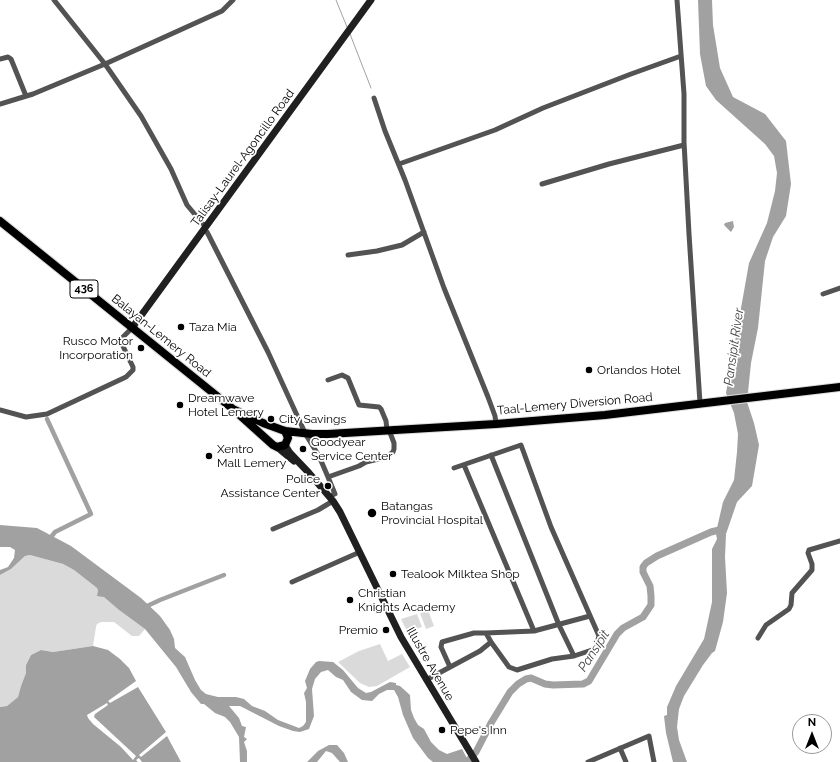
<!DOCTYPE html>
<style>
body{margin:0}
#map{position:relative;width:840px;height:762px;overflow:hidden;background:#fff;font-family:Raleway,sans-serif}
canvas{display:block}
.north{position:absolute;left:792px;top:714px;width:40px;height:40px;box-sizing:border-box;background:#fff;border:1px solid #999;border-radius:50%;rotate:0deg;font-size:11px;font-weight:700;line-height:16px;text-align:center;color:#000}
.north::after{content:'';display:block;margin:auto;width:14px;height:18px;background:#000;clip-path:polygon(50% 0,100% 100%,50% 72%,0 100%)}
</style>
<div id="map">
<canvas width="840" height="762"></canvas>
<div class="north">N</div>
</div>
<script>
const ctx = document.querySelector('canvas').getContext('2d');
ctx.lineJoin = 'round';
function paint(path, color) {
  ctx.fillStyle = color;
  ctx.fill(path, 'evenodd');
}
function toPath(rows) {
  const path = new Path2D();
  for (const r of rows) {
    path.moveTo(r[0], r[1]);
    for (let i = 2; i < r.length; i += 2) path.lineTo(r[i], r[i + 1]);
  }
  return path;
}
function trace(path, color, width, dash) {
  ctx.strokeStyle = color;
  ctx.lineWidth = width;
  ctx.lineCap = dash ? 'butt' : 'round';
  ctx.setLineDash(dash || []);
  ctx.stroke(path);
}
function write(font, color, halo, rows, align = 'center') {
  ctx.font = font + ' Raleway,sans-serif';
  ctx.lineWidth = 3.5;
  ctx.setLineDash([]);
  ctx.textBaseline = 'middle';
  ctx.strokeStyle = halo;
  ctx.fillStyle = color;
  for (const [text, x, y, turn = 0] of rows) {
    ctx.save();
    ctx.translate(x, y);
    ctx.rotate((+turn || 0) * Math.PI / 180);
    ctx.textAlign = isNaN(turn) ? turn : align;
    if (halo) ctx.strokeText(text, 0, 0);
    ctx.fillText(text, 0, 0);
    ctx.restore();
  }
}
paint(toPath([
 [30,555,63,564,74,570,97,588,98,591,119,610,145,629,139,636,132,636,114,622,101,622,97,624,96,627,93,646,53,652,41,650,31,655,26,665,26,673,21,686,18,697,7,706,0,707,0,575,11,569,25,556],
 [428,610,434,626,426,629,420,613],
 [417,614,422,627,407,631,401,619],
 [380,644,388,661,402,654,410,667,377,686,369,687,360,683,338,662,359,651]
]), '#dadada');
paint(toPath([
 [698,0,712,0,713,25,720,68,733,97,765,114,786,141,791,184,786,216,773,237,765,261,758,328,751,363,747,402,754,423,759,445,752,486,737,502,726,534,725,557,727,593,723,622,715,651,712,653,703,665,684,696,679,709,677,727,679,740,687,762,673,762,666,733,664,716,667,715,667,707,676,686,704,639,706,630,712,602,712,549,717,539,716,534,712,529,717,528,723,502,734,480,737,452,738,434,734,413,726,393,749,263,767,223,775,191,777,173,774,156,765,144,716,100,706,86,700,54],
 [733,221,734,227,731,232,724,225,725,223],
 [0,525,37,528,71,546,141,598,160,616,170,630,174,639,175,648,185,657,195,680,201,690,206,694,218,697,236,697,244,699,252,706,265,711,278,720,299,728,303,726,306,722,306,702,304,693,307,688,305,681,310,669,316,662,319,661,333,662,343,670,358,688,366,693,371,692,390,682,396,683,396,685,400,686,410,695,411,710,414,718,418,725,424,729,431,742,439,750,447,754,462,749,469,762,433,762,428,758,413,738,403,715,398,697,394,690,387,690,379,694,372,701,362,700,351,692,343,680,336,677,328,670,321,672,315,679,312,689,314,716,309,729,300,732,293,731,279,726,240,706,229,706,239,718,242,726,246,727,244,737,247,739,244,742,247,751,247,762,240,762,239,737,230,722,225,717,215,713,204,704,201,704,191,692,176,667,145,629,119,610,104,597,97,596,98,591,97,588,74,570,63,564,30,555,25,556,11,569,0,575,0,570,8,567,14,558,15,550,10,547,0,547],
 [93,646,108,650,120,659,129,668,136,681,108,701,110,703,138,687,166,732,139,755,141,757,167,736,181,762,142,762,139,758,136,760,138,762,0,762,0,707,7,706,18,697,21,686,26,673,26,665,31,655,41,650,53,652],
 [107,703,108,705,95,714,94,717,136,756,133,760,121,747,93,724,88,718,87,715],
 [329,745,337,745,344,753,348,762,340,762,332,753,326,751,317,762,307,762,318,751]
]), '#a1a1a1');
trace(toPath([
 [336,0,347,27],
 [350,34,371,88]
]), '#a1a1a1', 1);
trace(toPath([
 [47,419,91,514,55,532,48,541],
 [145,607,160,600,224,575]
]), '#a1a1a1', 4.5);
trace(toPath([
 [467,762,476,752,491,723,510,692,518,684,526,679,531,678,545,684,553,685,583,684,589,681,617,634,623,628,643,617,651,605,651,596,650,586,643,572,643,567,646,563,657,556,711,532,719,530]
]), '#a1a1a1', 7);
const primary = toPath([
 [0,221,233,409,273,445,277,447,285,445,288,438,285,431],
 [233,409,263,423,285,431,312,434,328,434,496,424,605,415,840,387]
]);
trace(primary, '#dbdbdb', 10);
trace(toPath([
 [54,0,105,64,141,116,171,169,187,205,203,224],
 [677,0,684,94,684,142,689,234,700,403],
 [0,59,8,57,11,59,26,96],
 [374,98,385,131,405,180,444,288,488,397,495,416,496,424],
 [0,104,33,94,105,64,222,11,233,0],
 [399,164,495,130,543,108,631,74,681,56],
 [542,184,609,164,684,145],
 [207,232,268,352,306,435,319,456,328,477],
 [348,255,377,251,402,245,424,232],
 [823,294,840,288],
 [328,380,342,375,348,378,359,405,379,407,381,409,386,421,387,430],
 [0,410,26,417,47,414,126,377,133,370,133,367,120,340,132,328],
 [491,455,559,625,574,656],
 [464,465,534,631],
 [454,468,521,445,551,527,599,636,596,647,592,650,574,656,552,659,517,670,509,667,491,642],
 [329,496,335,494,328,477,359,466,366,462,387,457,393,452,394,449,394,443,389,430],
 [273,529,318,510,333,501],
 [292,582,360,552],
 [486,633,534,631,590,616],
 [758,638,766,625,789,609,791,605,792,593,812,570,812,564,808,553,809,550,840,541],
 [426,680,480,651,491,642,486,633,474,633,442,642,441,647,450,667],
 [620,748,626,762],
 [588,762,649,736,654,762]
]), '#535353', 5);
trace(toPath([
 [132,328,371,0],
 [285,445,290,453,309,473,333,501,340,512,401,637,476,762],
 [277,447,294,461]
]), '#202020', 7);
trace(primary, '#000', 8);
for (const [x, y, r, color] of [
 [181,327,4,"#000"],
 [141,348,4,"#000"],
 [589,370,4,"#000"],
 [180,405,4,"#000"],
 [271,419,4,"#000"],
 [303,449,4,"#000"],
 [209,456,4,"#000"],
 [328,486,4,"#000"],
 [372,513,5,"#000"],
 [393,574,4,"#000"],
 [350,600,4,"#000"],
 [386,630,4,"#000"],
 [442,730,4,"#000"]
]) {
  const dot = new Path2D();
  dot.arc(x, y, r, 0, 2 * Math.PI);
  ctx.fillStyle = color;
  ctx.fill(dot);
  trace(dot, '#fff', 1.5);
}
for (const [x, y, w] of [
 [84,289,28]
]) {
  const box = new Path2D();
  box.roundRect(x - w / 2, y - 9, w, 18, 3);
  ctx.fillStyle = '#fff';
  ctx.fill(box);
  trace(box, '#000', 1);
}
write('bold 11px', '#000', null, [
 ["436",84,289]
]);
write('12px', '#000', '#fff', [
 ["Talisay-Laurel-Agoncillo Road",243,158,-54],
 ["Balayan-Lemery Road",161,336,39],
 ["Taal-Lemery Diversion Road",575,404,-5],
 ["Illustre Avenue",430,664,60]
]);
write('12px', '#000', '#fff', [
 ["Taza Mia",189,327],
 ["Rusco Motor",133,341,"right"],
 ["Incorporation",133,355,"right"],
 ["Orlandos Hotel",597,370],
 ["Dreamwave",188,398],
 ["Hotel Lemery",188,412],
 ["City Savings",279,419],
 ["Goodyear",311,442],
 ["Service Center",311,456],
 ["Xentro",217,449],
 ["Mall Lemery",217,463],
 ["Police",320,479,"right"],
 ["Assistance Center",320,493,"right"],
 ["Batangas",381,506],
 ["Provincial Hospital",381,520],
 ["Tealook Milktea Shop",401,574],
 ["Christian",358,593],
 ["Knights Academy",358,607],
 ["Premio",378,630,"right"],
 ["Pepe's Inn",450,730]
], 'left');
write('italic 13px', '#424242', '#fff', [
 ["Pansipit River",734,347,-82],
 ["Pansipit",594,651,-57]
]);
</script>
